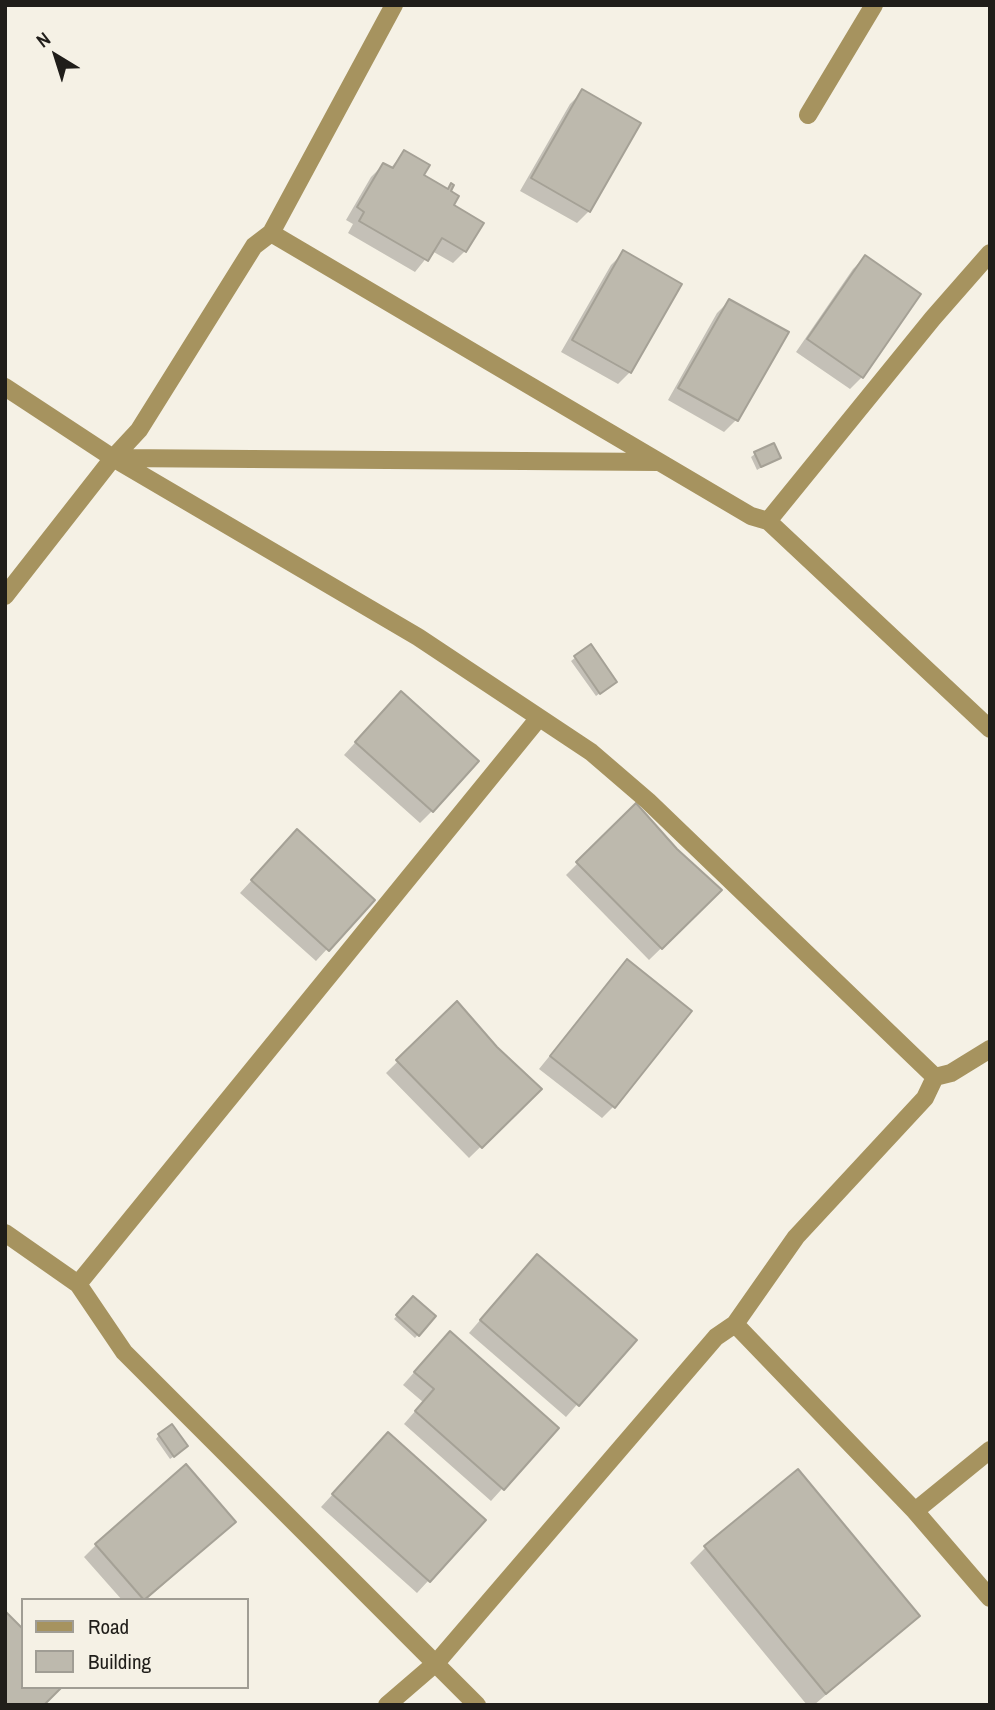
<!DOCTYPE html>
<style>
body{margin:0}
#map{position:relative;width:995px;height:1710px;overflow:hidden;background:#f5f1e5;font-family:"Archivo Narrow",sans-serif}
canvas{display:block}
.frame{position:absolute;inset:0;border:7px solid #201e1a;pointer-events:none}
.legend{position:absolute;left:21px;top:1598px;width:228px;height:91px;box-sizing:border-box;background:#f5f1e5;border:2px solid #a09d94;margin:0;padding:9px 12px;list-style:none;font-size:21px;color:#201e1a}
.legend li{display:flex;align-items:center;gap:14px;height:35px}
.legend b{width:35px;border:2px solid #a09d94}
.north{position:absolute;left:21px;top:21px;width:70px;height:70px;-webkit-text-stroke:5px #f5f1e5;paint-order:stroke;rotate:322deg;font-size:19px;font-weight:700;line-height:28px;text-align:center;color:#201e1a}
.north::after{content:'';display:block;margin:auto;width:24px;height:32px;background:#201e1a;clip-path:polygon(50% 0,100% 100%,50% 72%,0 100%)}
</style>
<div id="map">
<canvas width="995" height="1710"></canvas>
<div class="frame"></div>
<ul class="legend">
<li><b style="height:9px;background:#a6935f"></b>Road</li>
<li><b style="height:19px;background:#bdb9ad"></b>Building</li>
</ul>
<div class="north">N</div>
</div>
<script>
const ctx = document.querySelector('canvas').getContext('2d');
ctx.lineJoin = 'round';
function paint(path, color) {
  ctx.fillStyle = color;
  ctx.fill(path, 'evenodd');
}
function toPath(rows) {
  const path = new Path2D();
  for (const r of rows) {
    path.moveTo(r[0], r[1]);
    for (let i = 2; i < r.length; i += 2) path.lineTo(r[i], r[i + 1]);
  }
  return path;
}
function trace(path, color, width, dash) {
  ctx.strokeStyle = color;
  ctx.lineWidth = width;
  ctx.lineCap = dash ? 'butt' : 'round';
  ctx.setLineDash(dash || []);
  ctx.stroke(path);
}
paint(toPath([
 [582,92,589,211,577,223,520,191,570,104],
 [404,152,422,175,451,206,465,251,453,263,432,251,415,272,348,233,353,224,346,220,371,177,383,165,390,169],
 [623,253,630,372,618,384,561,352,611,265],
 [865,257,862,377,850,389,796,352,853,269],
 [729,301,786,333,736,420,724,432,668,400,717,313],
 [755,454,779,457,757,470,751,457],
 [590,646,611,685,596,696,571,661],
 [389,705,432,811,420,823,344,755],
 [636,805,675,850,720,891,649,960,566,875],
 [285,844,327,949,316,961,240,893],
 [627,961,614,1106,602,1118,539,1069],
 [456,1004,495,1049,540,1089,469,1158,386,1073],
 [525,1268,634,1340,566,1417,469,1333],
 [413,1298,434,1316,415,1338,394,1319],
 [438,1345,557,1428,491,1501,404,1424,423,1402,403,1385],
 [159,1435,183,1450,170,1459,156,1439],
 [376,1447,484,1520,417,1593,321,1507],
 [798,1471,918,1616,814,1705,807,1705,690,1563,705,1548],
 [222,1533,146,1600,122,1600,84,1557,96,1545]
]), '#0003');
const building = toPath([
 [582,89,641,123,590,212,531,178,582,89],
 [404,150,430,165,424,175,448,189,451,183,454,185,451,191,459,196,454,205,484,223,466,252,442,238,428,261,359,221,364,212,357,207,383,163,393,168,404,150],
 [623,250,682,284,631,373,572,340,623,250],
 [865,255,921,294,863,378,807,339,865,255],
 [729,299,789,332,738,421,678,388,729,299],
 [774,443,781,458,761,467,754,452,774,443],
 [591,644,617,682,600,694,574,656,591,644],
 [401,691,479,761,433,812,355,742,401,691],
 [636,803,677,849,722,890,662,949,576,862,636,803],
 [297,829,375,900,329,951,251,880,297,829],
 [627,959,692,1011,615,1108,550,1056,627,959],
 [457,1001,497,1047,542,1089,482,1148,396,1060,457,1001],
 [537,1254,637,1340,579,1406,480,1320,537,1254],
 [413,1296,436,1316,419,1336,396,1315,413,1296],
 [450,1331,559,1428,504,1490,415,1411,434,1389,414,1372,450,1331],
 [172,1424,188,1446,174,1457,158,1434,172,1424],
 [388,1432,486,1520,430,1582,332,1494,388,1432],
 [186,1464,236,1522,144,1600,95,1544,186,1464],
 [798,1469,920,1616,826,1694,704,1546,798,1469],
 [5,1611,23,1629,23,1687,62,1687,44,1705,5,1705,5,1611]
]);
paint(building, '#bdb9ad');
trace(building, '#a5a196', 2);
trace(toPath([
 [808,115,874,5],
 [271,233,751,516,768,521,990,729],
 [5,387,113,458,418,637,591,752,648,801,935,1077],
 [116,458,659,462],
 [768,521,933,318,990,253],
 [5,596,113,458,139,430,254,246,271,233,394,5],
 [5,1233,78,1284,124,1352,477,1705],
 [78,1284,538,719],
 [735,1324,915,1511,990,1598],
 [915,1511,990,1450],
 [387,1705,437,1662,716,1337,735,1324,796,1237,925,1098,935,1077,951,1073,990,1049]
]), '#a6935f', 18);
</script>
